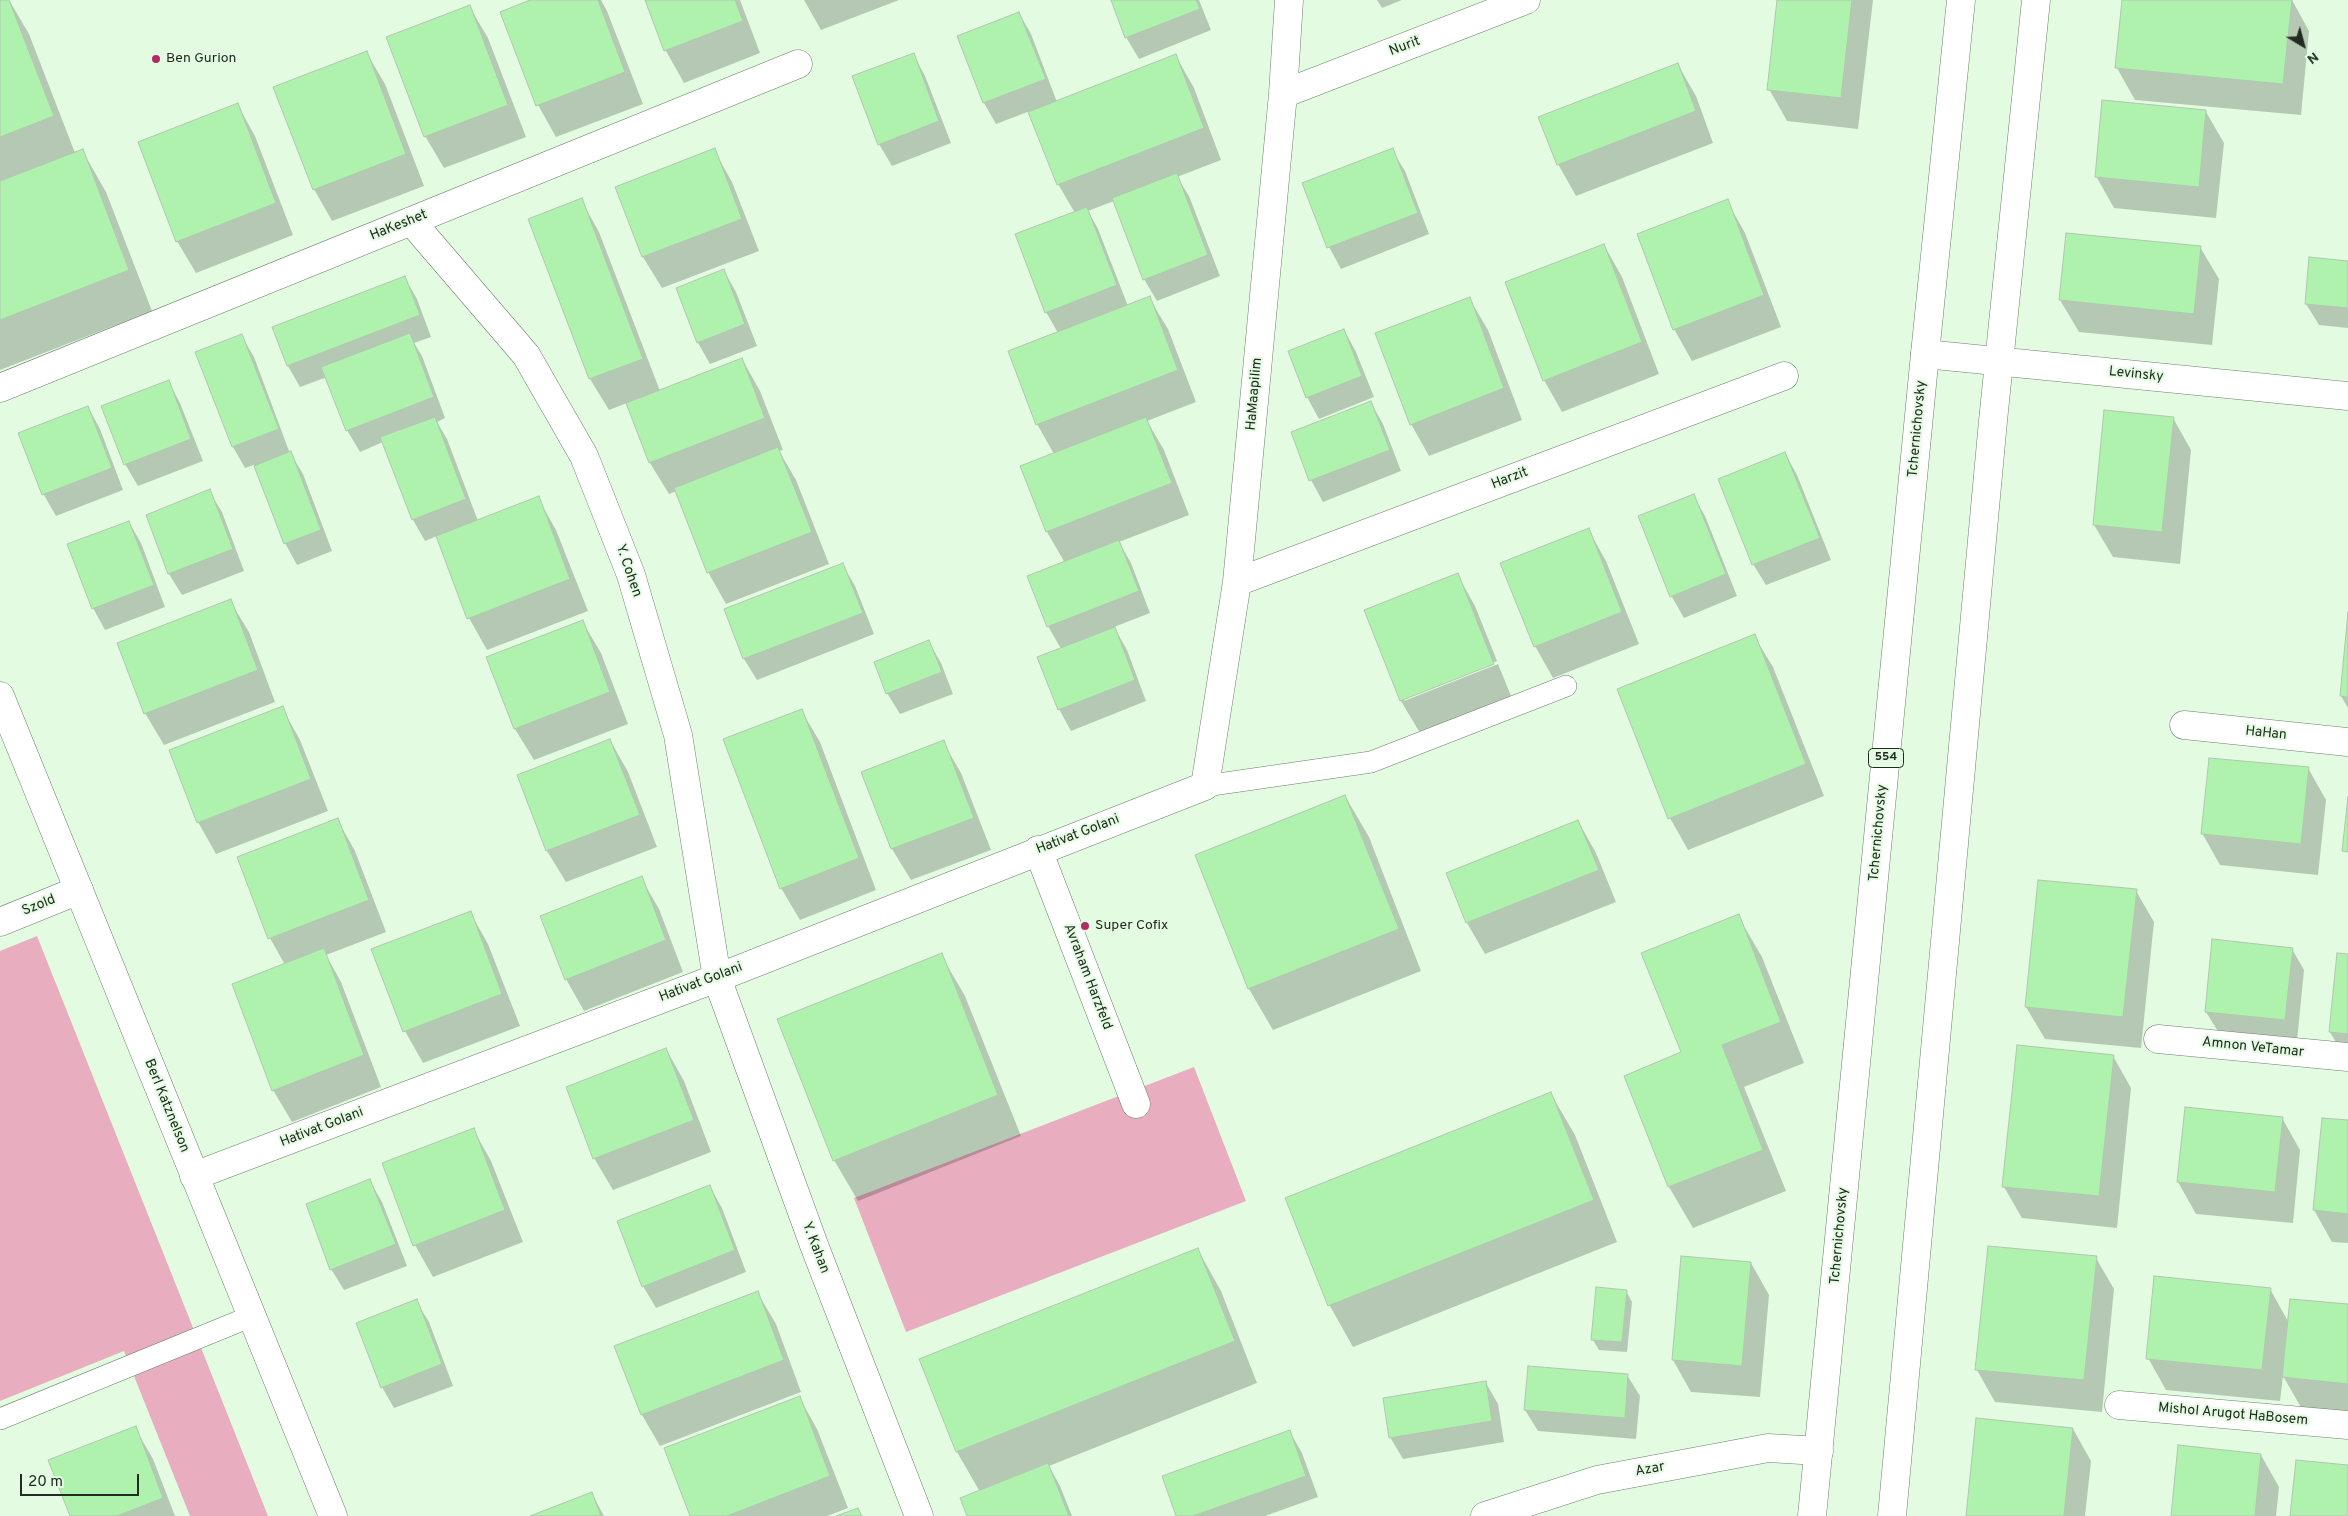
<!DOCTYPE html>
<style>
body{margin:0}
#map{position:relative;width:2348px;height:1516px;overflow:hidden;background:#e3fbe1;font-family:Overpass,sans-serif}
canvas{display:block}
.north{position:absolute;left:2278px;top:20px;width:50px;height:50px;-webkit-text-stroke:4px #e3fbe1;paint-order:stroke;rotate:143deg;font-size:14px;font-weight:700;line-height:20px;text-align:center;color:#222b22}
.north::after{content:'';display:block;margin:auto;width:18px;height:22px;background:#222b22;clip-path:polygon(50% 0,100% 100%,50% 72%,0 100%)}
.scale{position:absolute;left:20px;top:1474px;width:119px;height:22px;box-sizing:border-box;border:2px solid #222b22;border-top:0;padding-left:6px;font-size:15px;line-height:18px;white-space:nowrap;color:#222b22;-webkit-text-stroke:4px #e3fbe1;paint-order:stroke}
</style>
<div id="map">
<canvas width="2348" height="1516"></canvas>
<div class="north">N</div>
<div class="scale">20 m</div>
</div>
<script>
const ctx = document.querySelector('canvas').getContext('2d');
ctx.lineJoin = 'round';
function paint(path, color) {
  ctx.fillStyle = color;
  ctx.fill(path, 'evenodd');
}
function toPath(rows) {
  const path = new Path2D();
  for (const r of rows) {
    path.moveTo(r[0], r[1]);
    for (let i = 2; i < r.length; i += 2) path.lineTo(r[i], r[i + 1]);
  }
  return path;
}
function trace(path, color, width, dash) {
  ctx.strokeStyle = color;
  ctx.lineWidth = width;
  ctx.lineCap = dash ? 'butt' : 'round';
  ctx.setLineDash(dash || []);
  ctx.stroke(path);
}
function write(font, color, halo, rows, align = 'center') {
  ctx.font = font + ' Overpass,sans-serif';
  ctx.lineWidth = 4;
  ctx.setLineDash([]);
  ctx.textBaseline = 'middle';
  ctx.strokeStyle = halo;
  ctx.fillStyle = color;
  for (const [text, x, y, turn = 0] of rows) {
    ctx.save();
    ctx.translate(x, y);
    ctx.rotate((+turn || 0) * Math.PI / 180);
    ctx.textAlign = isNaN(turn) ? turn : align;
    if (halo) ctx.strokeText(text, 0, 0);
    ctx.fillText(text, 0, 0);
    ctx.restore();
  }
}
paint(toPath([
 [37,936,268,1516,190,1516,124,1351,0,1401,0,951],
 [1194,1067,1246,1201,906,1332,854,1198]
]), '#e8aec0');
paint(toPath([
 [0,0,9,0,29,34,75,153,82,150,106,192,152,311,0,370],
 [534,0,601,0,607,11,643,104,556,137,538,105,502,12],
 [646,0,740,0,760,53,684,83,666,51],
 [804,0,899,0,821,30],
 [1112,0,1199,0,1211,30,1139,59,1126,37],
 [1377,0,1402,0,1382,8],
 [1779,0,1873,0,1858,129,1787,121,1769,89],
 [2124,0,2292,0,2309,31,2301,115,2135,100,2117,68],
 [469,6,488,38,526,137,444,168,425,136,388,38],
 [1019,13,1031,34,1057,102,1176,56,1194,88,1221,160,1177,177,1189,196,1220,276,1157,301,1144,279,1114,201,1088,211,1098,229,1128,306,1149,298,1168,329,1196,402,1147,421,1164,450,1189,515,1119,542,1131,563,1150,613,1114,627,1127,650,1146,701,1071,731,1059,709,1061,649,1048,626,1065,563,1047,532,1022,466,1054,454,1037,424,1058,333,1046,312,1075,213,1058,184,1030,111,996,124,984,103],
 [366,52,385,84,424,186,332,221,314,189],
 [913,54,925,76,951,143,892,166,879,144,854,77],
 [1678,65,1696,96,1713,143,1576,196,1558,164],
 [237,104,255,136,293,235,196,273,177,241],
 [2206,112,2224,143,2216,218,2114,208,2096,176],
 [714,150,732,182,759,251,662,288,643,257,617,188],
 [1392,150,1405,171,1429,234,1341,269,1329,247],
 [581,200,599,232,660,391,742,359,760,391,783,450,779,451,796,480,829,564,726,604,708,572,677,491,669,494,650,463,627,403,609,410,590,379,530,220],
 [1727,201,1745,233,1781,327,1692,361,1674,329],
 [2067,234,2200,247,2219,279,2212,345,2079,332,2060,300],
 [1604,245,1622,277,1659,374,1562,412,1544,380],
 [2348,262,2348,328,2319,325,2306,304],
 [724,271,736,292,757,346,710,364,698,343,677,289],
 [405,278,417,299,431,337,414,343,422,356,445,418,437,422,447,439,478,521,538,498,556,530,588,611,487,650,469,618,437,536,425,541,413,520,383,442,360,452,347,430,327,377,300,387,288,366,274,328],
 [1469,298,1488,330,1522,420,1429,456,1411,424],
 [1344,330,1356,352,1374,397,1319,419,1307,397],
 [241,335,254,357,289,451,303,474,332,551,297,565,285,543,254,465,245,468,233,447,196,353],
 [168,381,180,403,203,461,138,486,125,464,103,407],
 [1371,403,1383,424,1401,471,1323,502,1311,480],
 [88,407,100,429,123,490,56,516,44,495,20,434],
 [2106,411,2173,418,2191,450,2180,564,2113,557,2094,525],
 [1785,453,1797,475,1831,560,1766,585,1753,564],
 [209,491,222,512,244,571,182,595,169,574,147,515],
 [1693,495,1705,516,1737,596,1684,618,1672,597,1640,516],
 [129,522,141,543,165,607,105,630,93,608],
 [1588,529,1606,561,1639,644,1553,678,1535,646],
 [843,565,855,586,874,634,757,680,744,659,726,610],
 [1457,574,1475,606,1497,661,1404,699,1404,701,1498,664,1511,696,1420,733,1401,701,1365,611],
 [230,601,249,632,275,702,164,745,145,713],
 [582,621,601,653,628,724,534,760,515,729,488,658],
 [2348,624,2348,708,2341,696],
 [1754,636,1773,667,1824,796,1688,850,1670,818,1619,690],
 [929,642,941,663,953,694,900,714,887,693],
 [282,708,300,740,328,811,216,854,198,822],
 [801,710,820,742,876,890,800,920,781,888],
 [610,740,628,772,657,847,566,882,547,851,518,776],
 [943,742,961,773,991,850,911,880,892,849,863,772],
 [2308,768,2326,800,2318,875,2220,865,2202,833],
 [1345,796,1369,837,1421,971,1273,1030,1249,989,1197,855],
 [337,819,355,851,386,932,326,955,341,982,381,1087,292,1122,273,1090,285,965,270,938,239,857],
 [1578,821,1596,853,1616,902,1485,954,1467,923,1447,873],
 [641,878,659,909,683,972,584,1011,566,979],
 [2136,891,2154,922,2141,1048,2045,1039,2026,1007],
 [470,912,488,944,520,1026,423,1063,405,1031,373,949],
 [1738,916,1762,957,1804,1063,1744,1087,1786,1191,1693,1228,1669,1187,1625,1076,1682,1053],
 [2292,949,2304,970,2297,1041,2219,1033,2206,1012],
 [941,955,965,996,1021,1136,858,1201,834,1160],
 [2348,955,2348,1063,2330,1032],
 [666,1049,684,1081,711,1152,613,1190,594,1158],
 [2113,1056,2131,1088,2117,1228,2022,1218,2004,1187],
 [1551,1094,1575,1135,1617,1242,1353,1347,1330,1306,1287,1199],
 [2282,1118,2300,1150,2293,1223,2196,1214,2178,1182],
 [2348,1121,2348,1243,2332,1242,2314,1210],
 [473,1129,491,1161,523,1242,433,1277,415,1245],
 [370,1181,382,1202,407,1266,344,1290,331,1269],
 [710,1187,722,1208,746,1272,656,1308,643,1286],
 [1198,1250,1221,1291,1257,1383,1049,1466,1060,1486,1072,1516,969,1516,980,1492,957,1452,920,1360],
 [1682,1257,1751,1263,1769,1295,1760,1397,1691,1392,1673,1360],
 [2096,1258,2114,1289,2102,1412,1995,1402,1977,1370],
 [2270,1289,2289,1323,2348,1306,2348,1413,2302,1409,2283,1376,2280,1401,2166,1390,2148,1358],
 [1626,1291,1632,1302,1627,1352,1599,1350,1593,1340],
 [757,1292,776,1324,801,1392,660,1446,642,1415,616,1347],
 [416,1301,429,1322,453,1386,394,1408,382,1387],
 [1627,1375,1640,1396,1636,1439,1538,1431,1525,1410],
 [1486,1383,1498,1404,1504,1442,1403,1459,1390,1437],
 [799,1397,817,1429,848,1508,827,1516,691,1516],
 [135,1428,153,1459,175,1516,71,1516],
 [2073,1429,2091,1461,2085,1516,1967,1516],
 [1290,1432,1302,1453,1318,1497,1265,1516,1177,1516],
 [2261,1455,2279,1487,2276,1516,2172,1516],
 [592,1494,604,1516,534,1516]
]), '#0003');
const building = toPath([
 [0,0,9,0,54,116,0,137,0,0],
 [530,0,598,0,625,72,536,106,500,12,530,0],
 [645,0,735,0,743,21,664,51,645,0],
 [1111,0,1196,0,1200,9,1125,38,1111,0],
 [1777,0,1852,0,1841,98,1767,90,1777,0],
 [2122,0,2292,0,2283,84,2115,68,2122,0],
 [470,5,508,105,424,137,386,37,470,5],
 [1019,12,1046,79,983,103,957,36,1019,12],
 [367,51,406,154,313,190,273,87,367,51],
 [914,53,939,121,878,145,852,76,914,53],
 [1176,54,1204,128,1057,185,1028,112,1176,54],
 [1678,63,1696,111,1557,165,1538,117,1678,63],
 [2102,100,2206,110,2199,187,2095,177,2102,100],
 [238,103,276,203,176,242,138,142,238,103],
 [715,148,742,219,642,257,615,187,715,148],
 [1393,148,1418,213,1327,248,1302,183,1393,148],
 [83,149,129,270,0,320,0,181,83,149],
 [1177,173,1208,255,1143,280,1112,198,1177,173],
 [582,198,643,359,589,379,528,219,582,198],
 [1728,199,1764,295,1673,330,1637,234,1728,199],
 [1087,207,1117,285,1045,313,1015,234,1087,207],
 [2066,233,2201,246,2194,314,2059,300,2066,233],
 [1604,244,1642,342,1543,381,1505,282,1604,244],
 [2309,257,2348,261,2348,308,2305,304,2309,257],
 [724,269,745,324,697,343,676,288,724,269],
 [405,276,420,315,287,366,272,327,405,276],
 [1150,296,1178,370,1036,425,1008,351,1150,296],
 [1470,297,1504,388,1410,425,1375,333,1470,297],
 [1344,329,1362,376,1306,398,1288,351,1344,329],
 [410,333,434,397,346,431,321,367,410,333],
 [242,334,279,429,232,447,195,352,242,334],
 [742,358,765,418,649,463,626,403,742,358],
 [169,380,191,439,124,465,101,406,169,380],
 [1371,401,1390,450,1309,481,1291,432,1371,401],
 [88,406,112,468,42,495,18,433,88,406],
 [2104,410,2174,417,2162,532,2093,525,2104,410],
 [435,417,466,499,412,520,380,437,435,417],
 [1146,417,1172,483,1046,532,1020,466,1146,417],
 [778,447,812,532,707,573,674,488,778,447],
 [291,451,321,530,284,544,254,466,291,451],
 [1785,452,1820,538,1752,565,1718,479,1785,452],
 [210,489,233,549,168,574,146,515,210,489],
 [1694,494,1726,574,1670,597,1638,516,1694,494],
 [539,496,570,579,467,619,436,536,539,496],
 [129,521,154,585,92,609,67,544,129,521],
 [1589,528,1622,612,1534,647,1500,563,1589,528],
 [1119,540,1139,591,1047,627,1027,576,1119,540],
 [843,563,863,613,743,659,724,609,843,563],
 [1458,573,1494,664,1400,701,1364,610,1458,573],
 [231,599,258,670,144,714,117,643,231,599],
 [2348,612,2348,697,2340,696,2348,612],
 [583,620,610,692,514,729,486,657,583,620],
 [1115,627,1135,680,1058,710,1037,657,1115,627],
 [1755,634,1806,764,1668,819,1617,689,1755,634],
 [929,640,942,672,886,694,874,662,929,640],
 [283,706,311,779,197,823,169,750,283,706],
 [802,709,859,858,780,889,723,739,802,709],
 [610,739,640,815,546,851,517,775,610,739],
 [944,740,974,818,891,849,861,772,944,740],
 [2209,758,2309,767,2301,844,2201,834,2209,758],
 [1345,795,1399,929,1248,989,1195,855,1345,795],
 [2348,797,2348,852,2342,851,2348,797],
 [338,818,369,900,268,939,237,857,338,818],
 [1578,820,1599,870,1466,923,1446,873,1578,820],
 [642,876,666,940,565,980,540,916,642,876],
 [2038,880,2137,889,2123,1017,2025,1007,2038,880],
 [471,911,502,994,403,1032,371,949,471,911],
 [1739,914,1781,1022,1722,1045,1763,1150,1668,1187,1624,1076,1681,1052,1641,953,1739,914],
 [2212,939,2293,948,2285,1020,2205,1012,2212,939],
 [324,948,364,1055,272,1091,232,984,324,948],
 [942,953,998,1095,833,1161,777,1019,942,953],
 [2337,953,2348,954,2348,1034,2329,1032,2337,953],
 [2017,1045,2114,1055,2099,1196,2002,1187,2017,1045],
 [666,1048,694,1120,593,1159,566,1087,666,1048],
 [1551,1092,1594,1200,1328,1306,1285,1198,1551,1092],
 [2185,1107,2283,1117,2275,1192,2177,1182,2185,1107],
 [2322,1118,2348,1120,2348,1214,2313,1210,2322,1118],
 [474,1128,505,1210,413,1246,382,1163,474,1128],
 [370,1179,396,1244,330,1270,306,1204,370,1179],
 [710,1185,735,1250,642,1287,617,1221,710,1185],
 [1988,1246,2097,1256,2084,1380,1975,1370,1988,1246],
 [1198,1248,1235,1341,956,1452,919,1359,1198,1248],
 [1681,1256,1751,1262,1742,1366,1672,1360,1681,1256],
 [2154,1276,2271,1288,2262,1370,2146,1359,2154,1276],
 [1596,1287,1627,1290,1622,1342,1591,1340,1596,1287],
 [758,1291,784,1360,641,1415,614,1346,758,1291],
 [417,1299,442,1364,381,1388,356,1323,417,1299],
 [2290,1299,2348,1304,2348,1384,2282,1377,2290,1299],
 [1528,1366,1628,1374,1625,1418,1524,1410,1528,1366],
 [1486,1381,1492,1421,1389,1438,1383,1398,1486,1381],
 [800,1396,830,1476,727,1516,690,1516,664,1448,800,1396],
 [1976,1418,2073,1428,2064,1516,1966,1516,1976,1418],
 [136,1426,163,1498,117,1516,70,1516,48,1460,136,1426],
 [1290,1430,1306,1476,1193,1516,1176,1516,1162,1476,1290,1430],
 [2178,1445,2261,1454,2255,1516,2171,1516,2178,1445],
 [2296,1460,2348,1465,2348,1516,2290,1516,2296,1460],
 [1048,1463,1069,1516,967,1516,960,1498,1048,1463],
 [592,1492,601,1516,530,1516,592,1492],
 [858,1508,862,1516,836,1516,858,1508]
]);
paint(building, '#aef2ad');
trace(building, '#b0c7af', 1);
const service = toPath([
 [1205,786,1371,762,1566,686],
 [0,1419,252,1316]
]);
const minor = toPath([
 [1283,94,1526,0],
 [411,221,526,355,584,456,631,575,678,735,717,978,814,1245,919,1516],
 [0,388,798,64],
 [1237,582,1784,376],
 [2184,725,2348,742],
 [1038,850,1136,1104],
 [0,922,79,890],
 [2158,1039,2348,1057],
 [194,1176,717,978,1205,786,1237,582,1283,94,1289,0],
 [2119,1405,2348,1425]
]);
const tertiary = toPath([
 [1925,354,2348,396],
 [0,696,333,1516],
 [1485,1516,1597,1480,1768,1448,1819,1451]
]);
const primary = toPath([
 [1812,1516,1925,354,1961,0],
 [1892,1516,1993,421,2036,0]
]);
trace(service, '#6b806a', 22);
trace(minor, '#6b806a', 29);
trace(tertiary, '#6b806a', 29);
trace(primary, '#6b806a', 29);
trace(service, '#fff', 21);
trace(minor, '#fff', 28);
trace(tertiary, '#fff', 28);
trace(primary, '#fff', 28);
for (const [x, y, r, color] of [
 [156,59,5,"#b32a69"],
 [1085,926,5,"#b32a69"]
]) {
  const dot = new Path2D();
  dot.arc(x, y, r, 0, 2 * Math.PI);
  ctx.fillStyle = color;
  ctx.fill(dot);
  trace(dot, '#e3fbe1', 2);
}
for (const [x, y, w] of [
 [1886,758,35]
]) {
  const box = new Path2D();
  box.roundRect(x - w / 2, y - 9.5, w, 19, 4);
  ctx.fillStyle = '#e3fbe1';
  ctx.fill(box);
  trace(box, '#222b22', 1);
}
write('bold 12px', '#222b22', null, [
 ["554",1886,758]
]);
write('14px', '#222b22', '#e3fbe1', [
 ["Nurit",1405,47,-21],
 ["HaKeshet",399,226,-22],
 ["Levinsky",2136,375,6],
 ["HaMaapilim",1255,394,-85],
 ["Tchernichovsky",1918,429,-85],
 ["Harzit",1510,479,-21],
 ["Y. Cohen",628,571,71],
 ["HaHan",2266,734,6],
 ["Tchernichovsky",1879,833,-85],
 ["Hativat Golani",1078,835,-21],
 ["Szold",39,906,-22],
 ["Avraham Harzfeld",1087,977,69],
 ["Hativat Golani",701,983,-21],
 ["Amnon VeTamar",2253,1048,6],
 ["Berl Katznelson",166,1106,68],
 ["Hativat Golani",322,1128,-21],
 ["Tchernichovsky",1840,1236,-85],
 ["Y. Kahan",815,1248,69],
 ["Mishol Arugot HaBosem",2233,1415,5],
 ["Azar",1650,1470,-10]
]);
write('14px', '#222b22', '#e3fbe1', [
 ["Ben Gurion",166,59],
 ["Super Cofix",1095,926]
], 'left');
</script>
